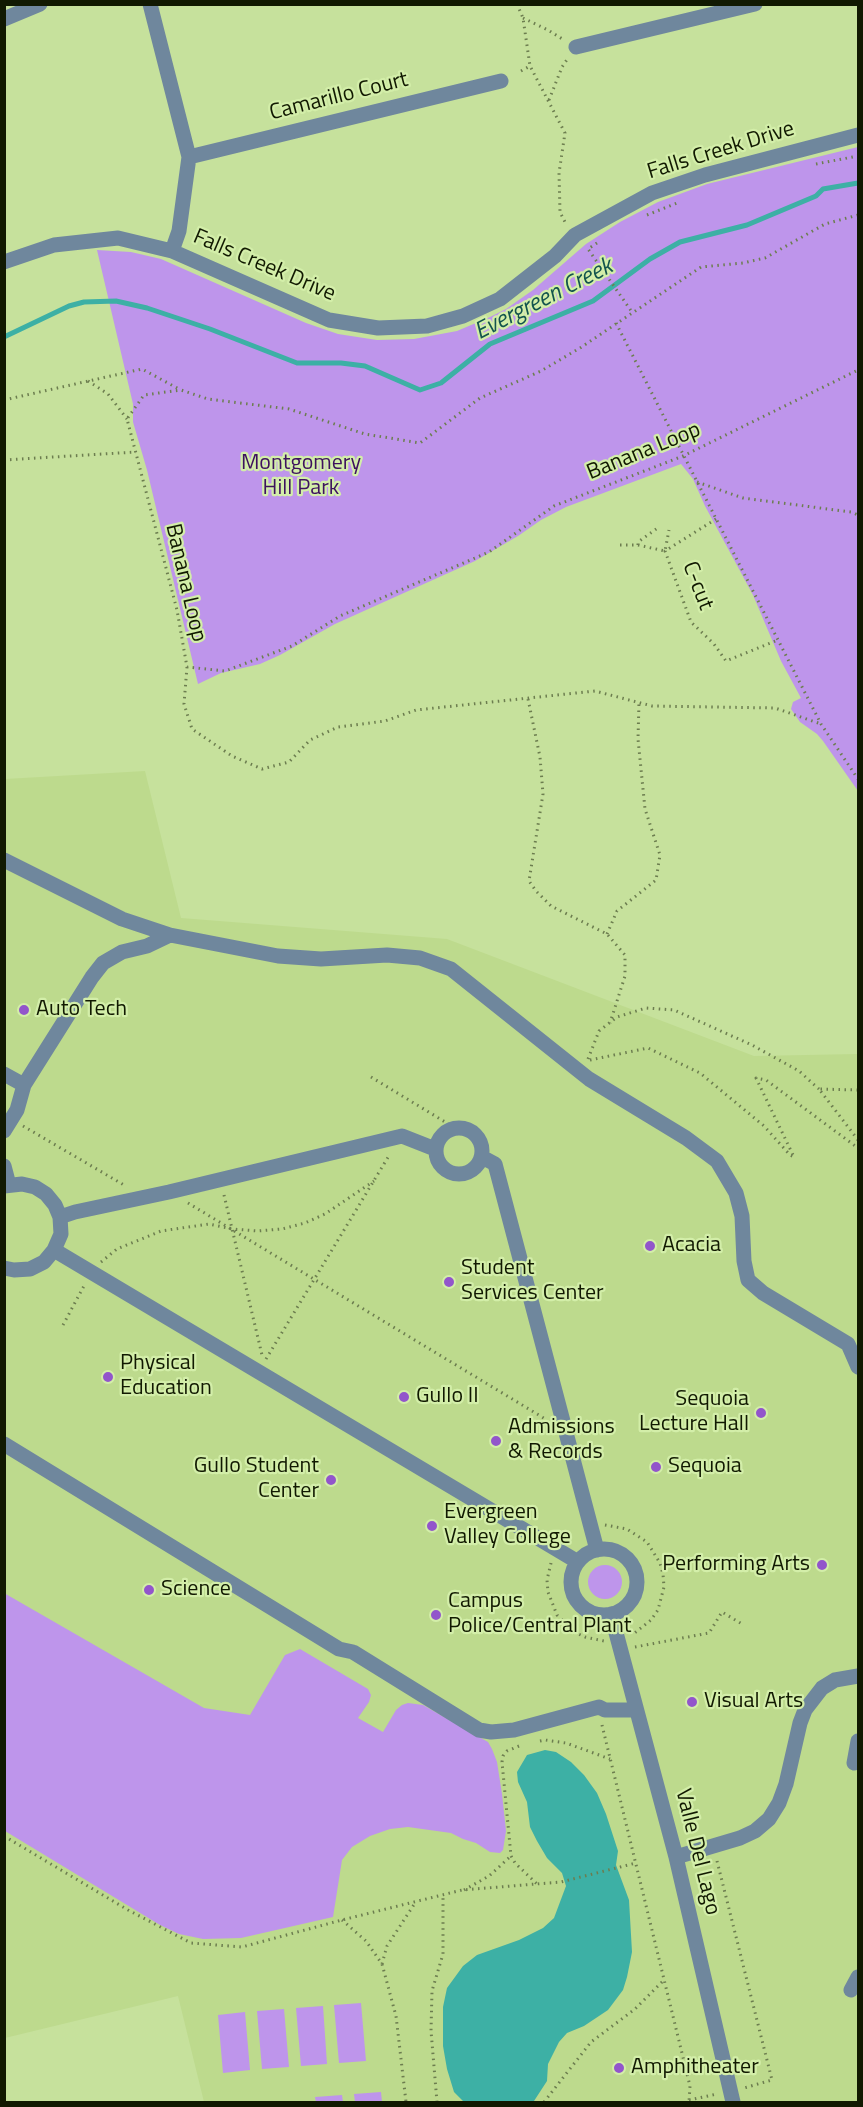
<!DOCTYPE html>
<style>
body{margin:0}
#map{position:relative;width:863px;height:2107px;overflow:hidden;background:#c6e19c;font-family:"Titillium Web",sans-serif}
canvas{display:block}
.frame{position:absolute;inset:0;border:6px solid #111901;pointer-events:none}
</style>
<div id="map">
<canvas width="863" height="2107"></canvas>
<div class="frame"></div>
</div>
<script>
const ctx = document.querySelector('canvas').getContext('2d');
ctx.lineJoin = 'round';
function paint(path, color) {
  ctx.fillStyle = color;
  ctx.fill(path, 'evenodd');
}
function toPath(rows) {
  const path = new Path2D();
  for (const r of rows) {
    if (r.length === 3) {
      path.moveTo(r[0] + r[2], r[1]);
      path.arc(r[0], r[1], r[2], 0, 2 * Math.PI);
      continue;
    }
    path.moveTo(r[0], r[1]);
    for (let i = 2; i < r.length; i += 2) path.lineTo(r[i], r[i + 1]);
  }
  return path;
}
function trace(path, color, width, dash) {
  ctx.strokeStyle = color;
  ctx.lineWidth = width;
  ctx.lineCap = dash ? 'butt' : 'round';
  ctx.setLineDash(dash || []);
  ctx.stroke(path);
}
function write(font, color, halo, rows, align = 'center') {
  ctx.font = font + ' "Titillium Web",sans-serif';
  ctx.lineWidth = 4.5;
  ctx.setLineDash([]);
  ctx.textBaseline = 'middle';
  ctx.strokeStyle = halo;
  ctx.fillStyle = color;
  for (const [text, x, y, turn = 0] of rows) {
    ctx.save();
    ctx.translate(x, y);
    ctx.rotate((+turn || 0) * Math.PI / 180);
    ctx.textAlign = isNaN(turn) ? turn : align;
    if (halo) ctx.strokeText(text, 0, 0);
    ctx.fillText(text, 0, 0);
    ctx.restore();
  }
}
paint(toPath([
 [145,771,181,918,447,939,754,1056,858,1054,858,2102,204,2102,178,1996,5,2038,5,779]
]), '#bdda8d');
paint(toPath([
 [858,147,858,791,823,741,817,734,800,722,791,709,793,702,801,698,781,661,753,595,705,506,693,479,681,464,566,507,541,520,518,536,475,561,335,624,280,655,260,664,221,673,198,684,147,470,133,422,133,404,97,250,131,252,161,259,306,323,338,334,377,340,414,339,457,331,490,317,506,309,533,290,586,244,620,222,658,202,707,184],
 [605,1582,17],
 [4,1593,204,1708,250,1715,285,1655,300,1649,368,1689,371,1695,369,1702,358,1718,383,1732,396,1710,402,1705,408,1703,423,1705,488,1742,492,1749,497,1762,502,1794,506,1831,503,1850,500,1853,490,1852,476,1843,463,1839,451,1833,408,1827,390,1829,370,1836,352,1847,342,1860,333,1917,241,1938,203,1939,179,1934,160,1925,5,1831],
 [361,2003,366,2061,339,2063,334,2005],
 [323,2006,327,2064,301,2066,296,2008],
 [284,2009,289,2067,262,2069,257,2011],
 [245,2012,250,2070,223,2073,218,2015],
 [381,2092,382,2102,355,2102,354,2094],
 [342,2095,343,2102,316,2102,315,2097]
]), '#be95eb');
paint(toPath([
 [545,1750,556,1752,571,1762,584,1775,597,1793,606,1814,618,1851,616,1865,629,1900,632,1952,627,1977,623,1990,608,2010,584,2026,567,2033,559,2042,548,2064,547,2081,534,2101,531,2102,464,2102,454,2092,447,2069,443,2046,443,2007,447,1988,463,1966,477,1955,519,1940,543,1928,554,1918,566,1886,562,1873,547,1858,537,1841,530,1827,527,1802,518,1782,517,1772,527,1755]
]), '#3db0a5');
trace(toPath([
 [4,337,69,306,84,302,116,301,147,308,210,329,297,363,341,363,365,366,420,390,441,383,490,344,593,301,650,259,680,242,747,225,816,196,823,189,858,183]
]), '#3db0a5', 5);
trace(toPath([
 [517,4,523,18,530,66,565,133,559,173,560,212,565,222],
 [523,18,548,30,564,40],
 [521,71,530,66],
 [549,100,562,67,568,58],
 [816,164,858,156],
 [647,215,677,203],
 [858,215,825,224,765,258,743,263,701,267,580,348,541,371,480,398,420,443,365,434,289,409,208,399,181,390,144,395,127,419,177,610,187,667,225,671,292,646,340,616,489,552,554,506,683,456,858,370],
 [597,243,588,249,632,312],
 [616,323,821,724,858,779],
 [88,381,108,394,127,419],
 [4,400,142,369,179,389],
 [4,460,136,452],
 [697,482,743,498,851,512,858,515],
 [716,519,665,551,691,622,714,644,726,661,778,640],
 [620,545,638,545,665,551,669,530],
 [638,545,638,542,659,527],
 [187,667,184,704,192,729,232,756,262,769,289,762,310,740,338,727,385,721,416,710,595,691,652,706,775,708,821,724],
 [528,699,540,757,543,794,529,881,536,891,551,906,607,934,625,955,625,976,610,1023],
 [607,934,617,911,656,880,660,855,645,809,638,739,639,702],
 [588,1059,599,1031,617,1017,646,1008,674,1010,752,1045,799,1071,819,1089],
 [590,1060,648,1048,700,1073,764,1126,790,1155,794,1157,756,1078,766,1080,858,1148],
 [371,1077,455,1128],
 [858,1090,819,1089,858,1140],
 [23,1126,124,1185],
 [224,1195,262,1355],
 [188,1203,547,1420],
 [101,1262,117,1249,161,1231,209,1224,232,1229,258,1231,282,1229,305,1223,325,1214,374,1181],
 [63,1325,85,1284],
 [266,1359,390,1154],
 [605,1525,627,1529,647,1542,660,1563,663,1574,664,1587,658,1610,651,1620,632,1635],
 [551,1563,547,1580,548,1592,557,1615,574,1632,585,1637,604,1641],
 [635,1647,709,1633,722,1612,742,1624],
 [602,1725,690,2086,689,2102],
 [540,1741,545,1740,566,1743,610,1759],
 [519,1746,507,1751,503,1756,502,1762,511,1856,515,1863,537,1884],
 [4,1836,128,1910,191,1943,242,1947,342,1920,462,1890,561,1882,636,1863],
 [717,1861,772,2080,744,2088],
 [464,1890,489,1876,511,1856],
 [342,1920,366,1941,382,1964,396,2016,406,2102],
 [382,1964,387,1946,415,1903],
 [689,2100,717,2094],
 [437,2102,431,2031,432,1991,443,1954,443,1896],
 [544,2102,591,2042,635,2009,663,1981]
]), '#6c7d4f', 3, [1.5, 4.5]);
trace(toPath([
 [150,4,189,157,179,231,172,251],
 [4,19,40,4],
 [576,47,755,4],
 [189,157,501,81],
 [4,262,54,245,118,238,172,251,329,320,378,328,427,326,463,316,500,299,555,256,575,235,652,193,705,175,858,135],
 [4,860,122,919,170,935,278,956,321,959,387,955,420,958,451,969,589,1079,686,1138,717,1161,736,1193,742,1216,744,1261,748,1280,763,1293,848,1344,858,1367],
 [4,1074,24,1085],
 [459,1151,23],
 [4,1131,17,1110,24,1085,92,977,103,963,122,952,147,946,170,935],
 [482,1157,495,1164,597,1550],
 [4,1166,9,1185],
 [4,1186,22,1184,35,1187,46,1194,55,1205,60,1217,61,1234,54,1250,44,1262,30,1269,14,1270,4,1268],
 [60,1217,75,1212,169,1192,402,1136,435,1149],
 [54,1250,578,1562],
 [4,1444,339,1649,353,1652,479,1730,491,1732,514,1730,599,1707,605,1710,636,1710],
 [604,1582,33],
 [611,1614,676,1857,733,2102],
 [854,1763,858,1741],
 [676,1857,740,1838,755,1831,769,1819,779,1803,786,1784,800,1723,805,1710,822,1688,835,1680,858,1676],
 [851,1990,858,1977]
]), '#6f879d', 15);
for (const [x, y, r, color] of [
 [24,1010,6,"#9255cb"],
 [650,1246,6,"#9255cb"],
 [449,1282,6,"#9255cb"],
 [108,1377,6,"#9255cb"],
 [404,1397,6,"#9255cb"],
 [761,1413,6,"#9255cb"],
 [496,1441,6,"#9255cb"],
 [656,1467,6,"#9255cb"],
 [331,1480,6,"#9255cb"],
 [432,1526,6,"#9255cb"],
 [822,1565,6,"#9255cb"],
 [149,1590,6,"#9255cb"],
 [436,1615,6,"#9255cb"],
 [692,1702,6,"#9255cb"],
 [619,2068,6,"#9255cb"]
]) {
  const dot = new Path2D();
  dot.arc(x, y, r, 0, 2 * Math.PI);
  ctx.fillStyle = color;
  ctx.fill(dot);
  trace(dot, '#d3eea9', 2);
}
write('22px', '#111901', '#d3eea9', [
 ["Camarillo Court",339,97,-14],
 ["Falls Creek Drive",721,151,-17],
 ["Falls Creek Drive",264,266,23],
 ["Banana Loop",644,452,-22],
 ["Banana Loop",185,583,77],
 ["C-cut",697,586,69],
 ["Valle Del Lago",697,1852,76]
]);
write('22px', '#3d115e', '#d3eea9', [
 ["Montgomery",301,464],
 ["Hill Park",301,489]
]);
write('22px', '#111901', '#d3eea9', [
 ["Auto Tech",36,1010],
 ["Acacia",662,1246],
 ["Student",461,1269],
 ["Services Center",461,1294],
 ["Physical",120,1364],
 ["Education",120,1389],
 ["Gullo II",416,1397],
 ["Sequoia",749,1400,"right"],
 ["Lecture Hall",749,1425,"right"],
 ["Admissions",508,1428],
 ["& Records",508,1453],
 ["Gullo Student",319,1467,"right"],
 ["Center",319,1492,"right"],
 ["Sequoia",668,1467],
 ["Evergreen",444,1513],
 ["Valley College",444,1538],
 ["Performing Arts",810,1565,"right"],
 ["Science",161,1590],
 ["Campus",448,1602],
 ["Police/Central Plant",448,1627],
 ["Visual Arts",704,1702],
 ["Amphitheater",631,2068]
], 'left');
write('italic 24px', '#13544e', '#d3eea9', [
 ["Evergreen Creek",544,300,-27]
]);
</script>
